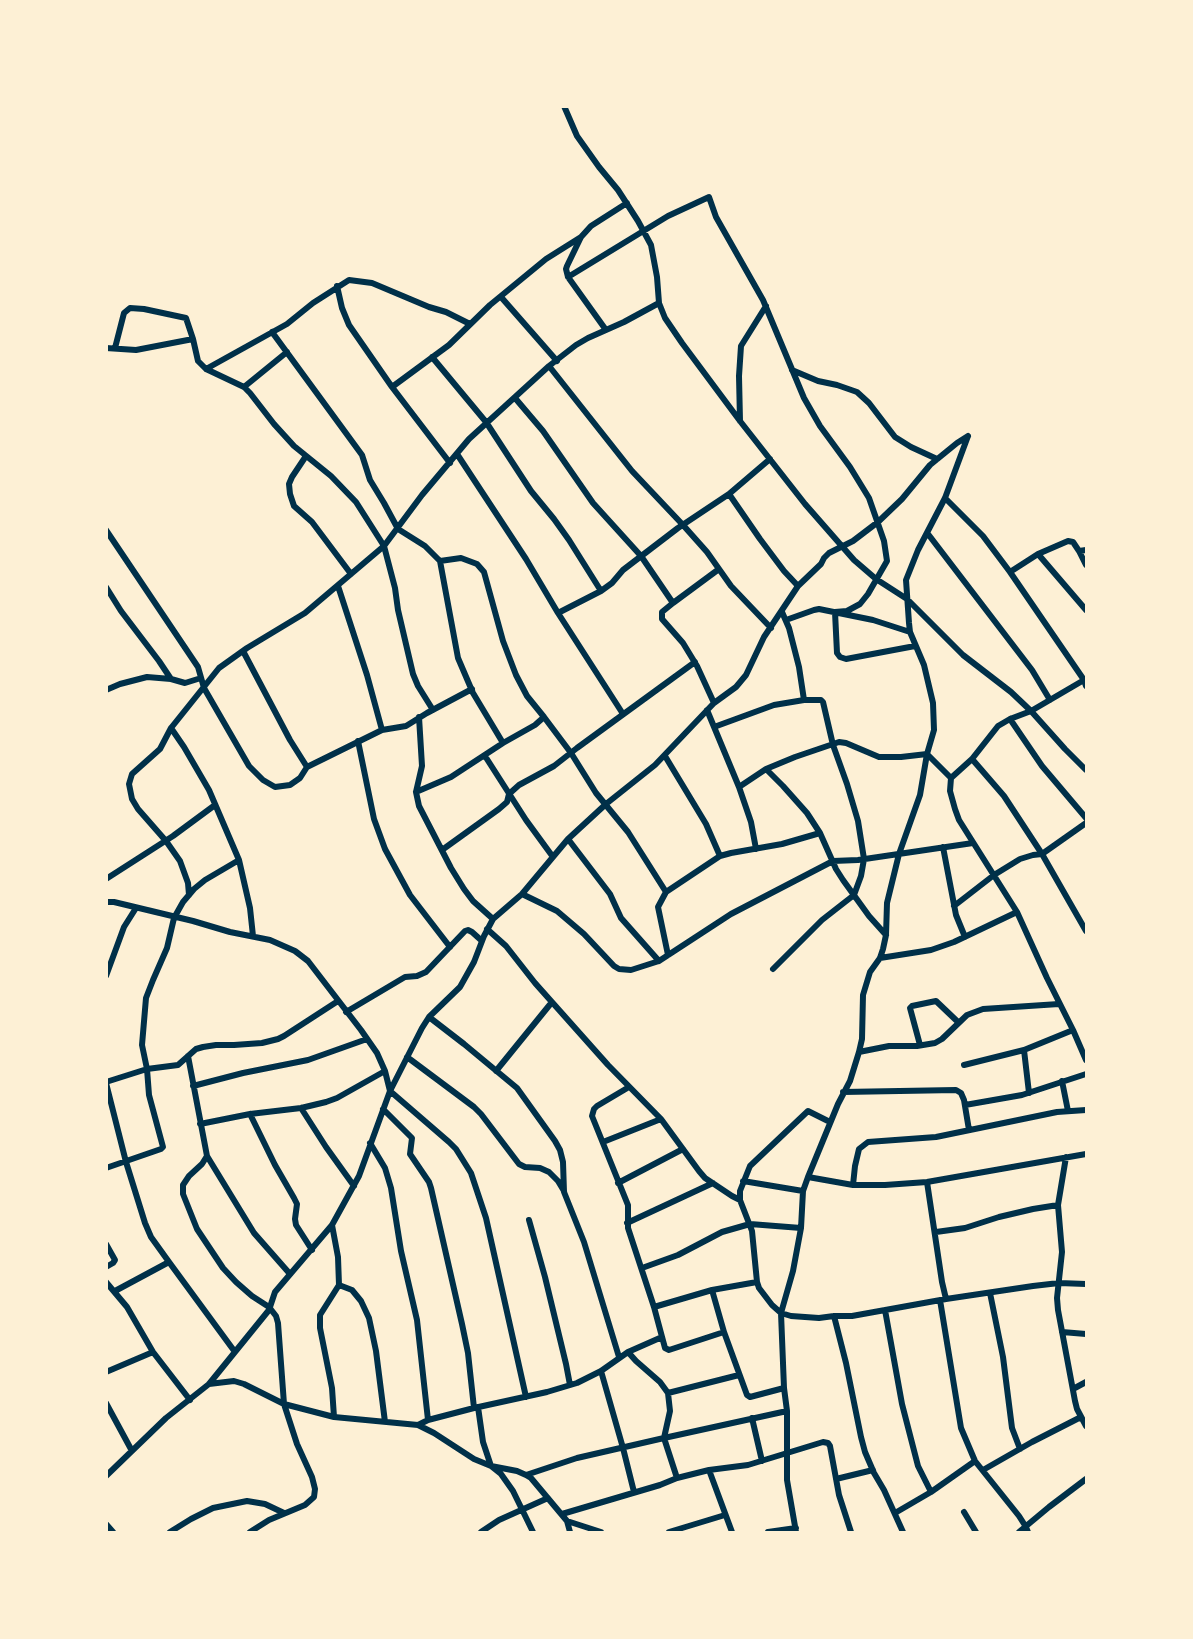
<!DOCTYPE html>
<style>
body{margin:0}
#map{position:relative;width:1193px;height:1639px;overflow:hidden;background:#fdf0d5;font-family:"Source Sans 3",sans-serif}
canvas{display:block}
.frame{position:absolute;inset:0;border:108px solid #fdf0d5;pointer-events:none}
</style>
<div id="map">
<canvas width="1193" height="1639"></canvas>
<div class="frame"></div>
</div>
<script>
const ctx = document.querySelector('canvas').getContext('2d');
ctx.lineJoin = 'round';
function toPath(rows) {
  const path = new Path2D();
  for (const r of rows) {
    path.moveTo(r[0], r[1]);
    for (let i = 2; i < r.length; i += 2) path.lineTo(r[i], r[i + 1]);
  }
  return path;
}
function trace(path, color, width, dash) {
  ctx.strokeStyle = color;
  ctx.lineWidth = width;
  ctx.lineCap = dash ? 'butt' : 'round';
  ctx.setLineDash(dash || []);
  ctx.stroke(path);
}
trace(toPath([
 [564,106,577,136,599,167,618,190,638,221,651,245,657,277,659,303,665,318,682,343,740,421,805,504,854,560,876,579,907,599,963,655,1011,692,1031,711,1065,749,1086,770],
 [568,277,566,269,567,266,581,237,591,226,627,203],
 [337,286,342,308,349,325,392,387,450,463],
 [501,297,557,361],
 [606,330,568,277,668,216,709,197,716,217,763,300,804,398,820,426,850,467,869,498,884,541,887,561,868,594,860,604,847,611,835,612,837,653,840,657,846,659,915,646],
 [272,332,362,455,370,480,384,503,398,529,425,546,440,561,458,658,473,693,503,743,535,725,544,717,571,753,596,793,628,832,666,892,658,907,668,955],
 [106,348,136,350,193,339],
 [115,348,124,313,130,308,144,309,186,318,193,339,198,361,206,369,244,387,250,393,274,424,294,446,331,476,356,502,384,546,395,588,398,610,413,674,418,686,433,710],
 [432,357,486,422,531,491,554,519,569,540,601,591],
 [549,366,632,471,683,525,707,552,731,586,771,628],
 [206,369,287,324,313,303,349,280,372,283,429,307,446,312,470,324],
 [792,370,818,381,837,385,857,392,869,403,895,437,911,447,937,459],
 [244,387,287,352],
 [392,387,449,345,490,305,546,259,581,237],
 [515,398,543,431,593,503,641,556,673,603],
 [740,421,739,376,741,346,766,306],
 [457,454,526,559,558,613,623,714],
 [306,456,292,477,289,484,290,494,294,506,312,522,351,574],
 [729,494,760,539,784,571,798,586],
 [945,498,983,536,1010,572,1038,554,1068,541,1073,542,1079,551,1086,550],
 [106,530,198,667,204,688,249,766,263,780,275,787,290,785,300,778,307,767,290,740,243,651],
 [928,534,1032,670,1050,700],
 [1079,551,1086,565],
 [1038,554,1086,610],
 [440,561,461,558,477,564,484,572,503,641,516,675,527,696,544,717],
 [1010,572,1084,680,1086,686],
 [338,586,367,675,382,730],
 [106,587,121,611,159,661,171,679],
 [558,613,601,591,612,583,623,570,678,528,729,494,770,459],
 [786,620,814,610,819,609,873,620,910,632],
 [1084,680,1031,711,1010,719,998,726,972,759,951,778,950,791,955,809,959,820,1017,912,1047,978,1073,1030,1086,1060],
 [106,690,120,684,147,677,171,679,185,683,201,678],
 [714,703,697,666,683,643,662,619,662,612,673,603,719,569],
 [707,710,739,787,766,769,783,786,807,813,820,833,836,869,843,880,869,916,886,935],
 [419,717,422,766,416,792,419,806,451,868,464,889,473,901,493,919],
 [1010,719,1042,766,1086,818],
 [714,727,774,705,804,700],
 [171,728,160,749,132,774,129,784,132,799,138,809,166,841,180,861,188,883,189,895],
 [358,741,374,819,385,849,410,895,450,947],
 [485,756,526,820,553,857],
 [665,756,706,824,720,856],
 [972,759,1004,796,1042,854,1086,931],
 [307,767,382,730,406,726,427,713,472,689],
 [766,769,795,757,839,742,846,743,879,757,901,757,927,754,951,778],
 [739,787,751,822,756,849],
 [416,792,451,777,503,743],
 [568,839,610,894,621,918,659,961],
 [943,847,956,915,965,937],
 [442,850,499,809,507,802,509,794,519,785,554,766,577,748,695,662],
 [106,879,173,836,215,805],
 [666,892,720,856,731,853,782,844,820,833],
 [522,894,557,911,584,934,614,966,619,969,631,970,659,961,731,914,833,861,858,860,973,843],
 [106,902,114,902,193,921,230,932,270,940,295,951,308,961,361,1030,377,1053,385,1071,390,1091,449,1142,456,1149,471,1173,486,1218,526,1397],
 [954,906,994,875,1020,859,1033,855,1042,854,1086,823],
 [487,929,506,946,535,983,608,1065,661,1119,699,1171,705,1178,732,1196,740,1200,752,1231,757,1282,759,1288,772,1305,781,1313,791,1316,819,1318,834,1316,852,1316,946,1299,1033,1286,1059,1283,1086,1284],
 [253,936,250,908,239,860,209,790,184,747,171,728,219,668,247,648,305,613,384,546,422,495,469,439,549,366,576,345,588,338,624,322,659,303],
 [880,958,931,950,954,942,1017,912],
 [773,969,822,920,854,895,861,876,864,859,858,821,847,784,833,745,823,702,821,700,804,700,799,667,789,628,782,612],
 [106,976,124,927,136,908],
 [346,1012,405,977,417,976,426,972,465,931,468,930,472,932,482,941],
 [429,1017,464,1044,517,1088,555,1141,560,1150,563,1162,564,1192,584,1242,619,1357],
 [920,1045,910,1008,912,1006,936,1001,958,1022],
 [1024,1050,1029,1093],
 [859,1052,889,1046,917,1046,935,1043,942,1039,967,1015,983,1009,1059,1004],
 [188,1056,207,1156,254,1233,290,1274],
 [407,1057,474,1107,481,1114,519,1164,525,1167,540,1168,549,1172,558,1181,564,1191],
 [964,1065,1024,1050,1073,1030],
 [496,1071,552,1002],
 [1062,1081,1068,1111],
 [106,1082,147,1069,178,1065,196,1049,203,1047,216,1045,234,1045,262,1043,278,1039,284,1036,338,1001],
 [106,1083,126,1162,145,1223,151,1237,169,1262],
 [193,1086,243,1073,308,1060,367,1039],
 [629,1087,597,1106,594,1109,592,1116,628,1205,628,1228,654,1307,665,1348,669,1350,724,1332],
 [843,1092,956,1090,961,1093,964,1100,969,1130],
 [965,1105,1022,1095,1086,1074],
 [301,1108,326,1147,354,1186],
 [383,1109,412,1138,410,1154,429,1182,431,1188,462,1324,468,1353,474,1408],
 [250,1114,275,1165,294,1198,297,1204,295,1219,296,1225,312,1250],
 [200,1124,250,1114,301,1108,326,1102,337,1098,385,1071],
 [603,1142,661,1119],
 [370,1143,385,1168,391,1188,401,1251,417,1320,428,1420],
 [207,1156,202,1164,189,1176,183,1185,183,1194,197,1229,223,1268,236,1282,252,1296,269,1307,276,1316,278,1323,284,1404,297,1444,312,1477,315,1489,314,1497,305,1505,269,1520,250,1532],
 [1066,1157,1058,1205,1062,1252,1057,1298,1058,1310,1075,1401,1077,1409,1086,1426],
 [106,1168,161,1149,163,1147,149,1095,147,1069,142,1045,146,998,153,980,167,948,174,918,183,902,194,889,205,880,239,860],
 [808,1177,853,1185,885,1185,927,1182,1086,1154],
 [743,1181,803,1191],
 [927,1182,942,1282,946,1299],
 [618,1183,683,1149],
 [853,1185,855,1166,859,1149,868,1142,936,1137,1057,1112,1086,1110],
 [740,1200,740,1191,750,1166,808,1111,830,1122],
 [529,1220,545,1277,566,1364,570,1385],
 [627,1223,713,1183],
 [332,1225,338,1257,339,1285,320,1315,320,1328,332,1388,334,1417],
 [936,1232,965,1228,999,1217,1033,1209,1058,1205],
 [106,1244,115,1260,113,1263,106,1267],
 [642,1268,678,1255,722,1232,750,1224,801,1228],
 [106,1282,127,1307,153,1352,190,1400],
 [339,1285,352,1290,361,1301,369,1318,376,1351,385,1422],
 [712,1290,724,1332,747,1395,750,1397,784,1388],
 [115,1291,169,1262,235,1352],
 [990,1293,1003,1357,1012,1428,1020,1449],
 [940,1300,961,1428,975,1461,1019,1516,1026,1527,1028,1532],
 [654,1307,712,1290,757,1282],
 [885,1310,902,1404,918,1466,931,1492],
 [834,1316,846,1363,861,1437,865,1452,874,1473,884,1490,903,1532],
 [1062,1332,1086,1334],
 [628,1352,636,1361,660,1382,668,1393,739,1375],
 [601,1371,623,1448,634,1492],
 [106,1372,153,1352],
 [209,1384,234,1381,244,1384,284,1404,334,1417,418,1425,434,1433,474,1459,491,1466,517,1471,526,1475,531,1478,567,1521,601,1532],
 [1073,1389,1086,1382],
 [668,1393,670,1411,664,1438,677,1478],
 [106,1403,132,1451],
 [478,1407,483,1442,491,1466,501,1474,513,1491,533,1532],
 [752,1418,762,1461],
 [418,1425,428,1420,474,1408,547,1392,577,1383,601,1371,628,1352,662,1337],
 [709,1470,732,1532],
 [983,1470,1032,1442,1081,1417],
 [526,1475,577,1458,664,1438,787,1411],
 [106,1476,166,1418,209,1384,269,1310,275,1292,332,1225,359,1176,390,1091,422,1028,429,1017,460,987,474,962,484,936,493,919,522,894,568,839,606,804,655,765,714,703,736,687,746,675,764,637,798,586,821,564,824,558,829,553,853,541,878,522,902,499,930,465,957,443,968,436],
 [836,1479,873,1470],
 [964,1512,976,1532],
 [895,1513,931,1492,975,1461],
 [562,1514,660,1485,677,1478,709,1470,748,1465,823,1442,828,1443,830,1446,839,1495,851,1532],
 [567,1521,570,1532],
 [106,1524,113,1532],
 [170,1532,191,1519,213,1508,247,1501,265,1504,284,1513],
 [481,1532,499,1520,548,1498],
 [669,1532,725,1515],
 [768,1532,796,1528],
 [796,1532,787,1480,787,1411,784,1388,781,1313,793,1271,801,1228,803,1191,808,1177,838,1104,850,1081,859,1052,862,1039,863,995,870,972,880,958,883,949,886,935,887,903,899,854,920,795,927,754,934,730,933,703,924,665,910,632,909,623,906,580,918,550,945,498,968,436],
 [1019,1532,1049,1507,1086,1479]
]), '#003049', 6);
</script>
